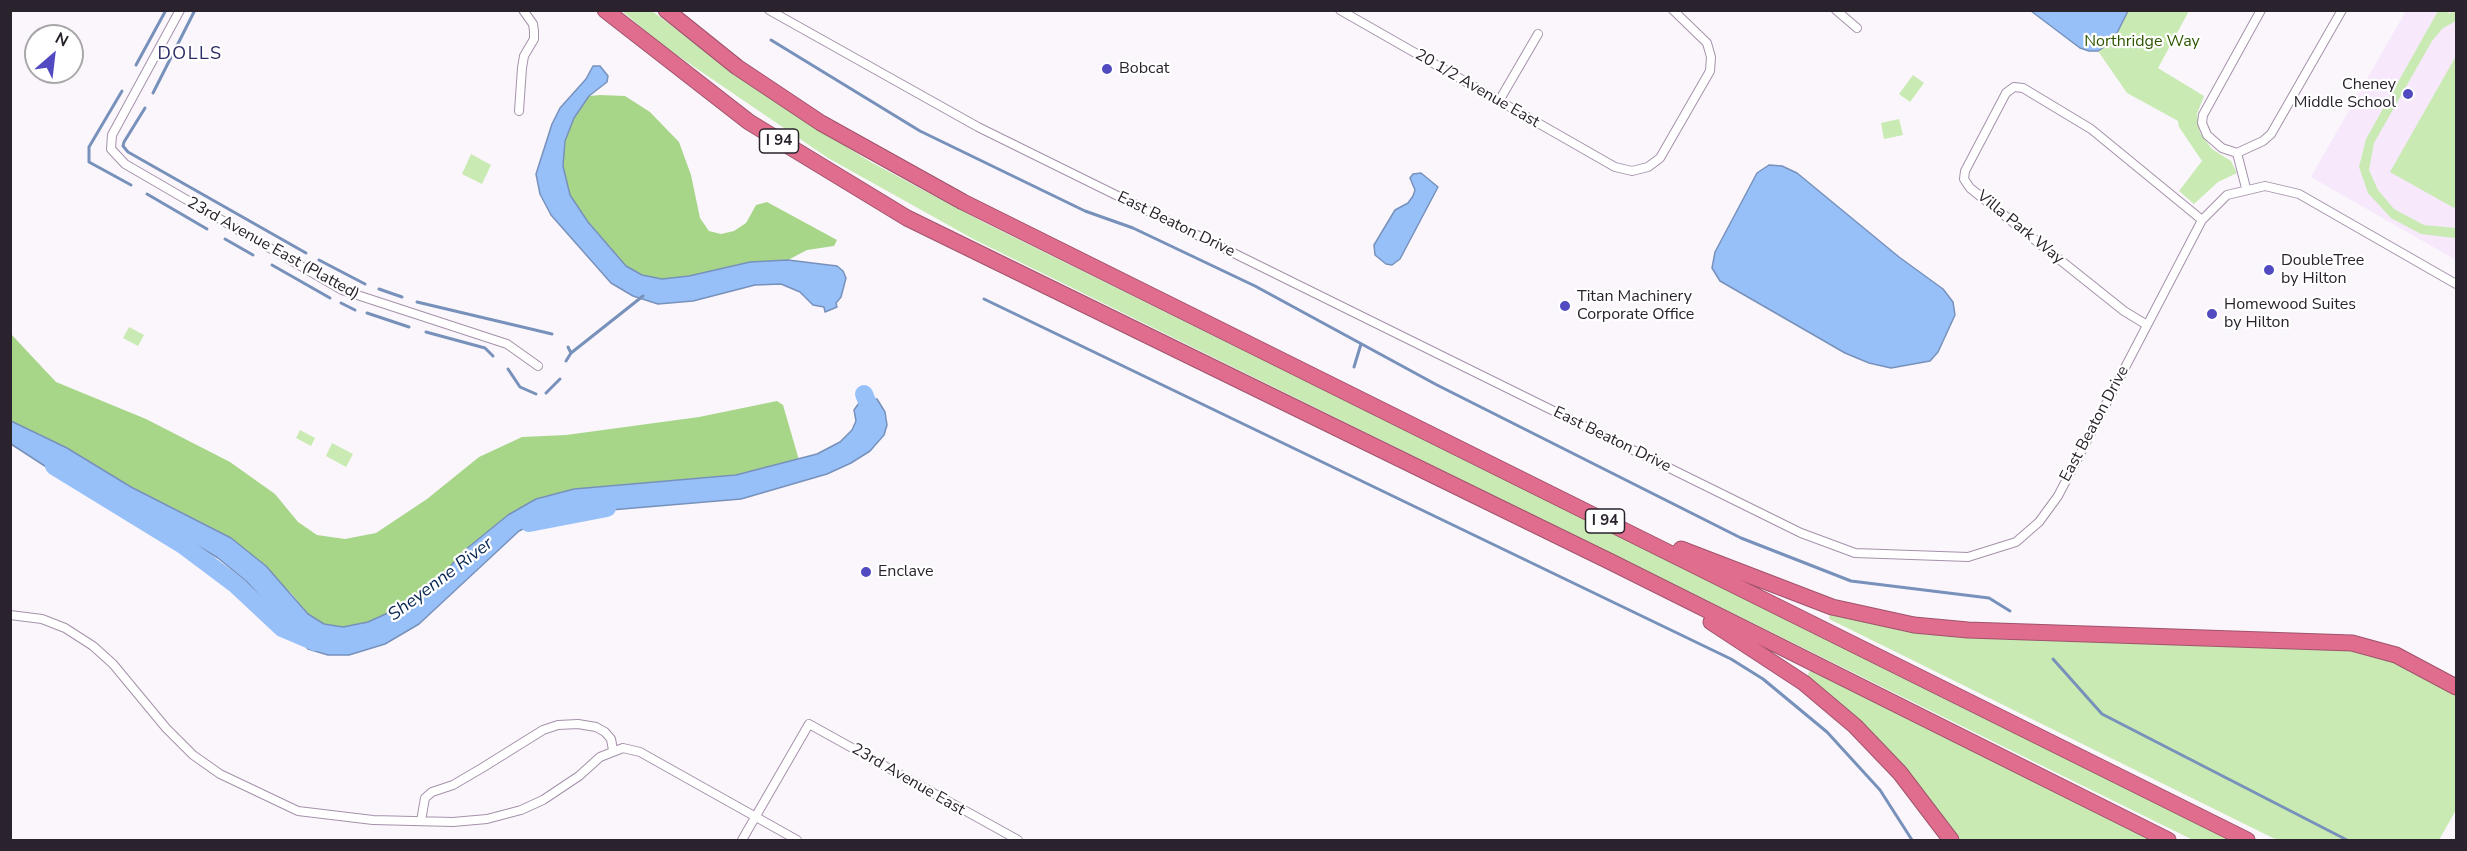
<!DOCTYPE html>
<style>
body{margin:0}
#map{position:relative;width:2467px;height:851px;overflow:hidden;background:#faf6fc;font-family:"Nunito Sans",sans-serif}
canvas{display:block}
.frame{position:absolute;inset:0;border:12px solid #2a222c;pointer-events:none}
.north{position:absolute;left:24px;top:24px;width:60px;height:60px;box-sizing:border-box;background:#fff;border:2px solid #aaa7ab;border-radius:50%;rotate:28deg;font-size:16px;font-weight:700;line-height:24px;text-align:center;color:#2a222c}
.north::after{content:'';display:block;margin:auto;width:21px;height:27px;background:#514ac1;clip-path:polygon(50% 0,100% 100%,50% 72%,0 100%)}
</style>
<div id="map">
<canvas width="2467" height="851"></canvas>
<div class="frame"></div>
<div class="north">N</div>
</div>
<script>
const ctx = document.querySelector('canvas').getContext('2d');
ctx.lineJoin = 'round';
function paint(path, color) {
  ctx.fillStyle = color;
  ctx.fill(path, 'evenodd');
}
function toPath(rows) {
  const path = new Path2D();
  for (const r of rows) {
    path.moveTo(r[0], r[1]);
    for (let i = 2; i < r.length; i += 2) path.lineTo(r[i], r[i + 1]);
  }
  return path;
}
function trace(path, color, width, dash) {
  ctx.strokeStyle = color;
  ctx.lineWidth = width;
  ctx.lineCap = dash ? 'butt' : 'round';
  ctx.setLineDash(dash || []);
  ctx.stroke(path);
}
function write(font, color, halo, rows, align = 'center') {
  ctx.font = font + ' "Nunito Sans",sans-serif';
  ctx.lineWidth = 4.5;
  ctx.setLineDash([]);
  ctx.textBaseline = 'middle';
  ctx.strokeStyle = halo;
  ctx.fillStyle = color;
  for (const [text, x, y, turn = 0] of rows) {
    ctx.save();
    ctx.translate(x, y);
    ctx.rotate((+turn || 0) * Math.PI / 180);
    ctx.textAlign = isNaN(turn) ? turn : align;
    if (halo) ctx.strokeText(text, 0, 0);
    ctx.fillText(text, 0, 0);
    ctx.restore();
  }
}
paint(toPath([
 [2406,11,2456,11,2456,260,2311,177]
]), '#f7e8fc');
paint(toPath([
 [622,11,652,11,754,88,869,161,983,222,2236,840,2193,840,975,240,828,158,665,47],
 [2128,11,2189,11,2158,68,2204,96,2197,114,2200,133,2212,149,2231,161,2237,173,2218,182,2194,204,2179,191,2202,161,2179,127,2178,121,2127,93,2098,51,2113,41],
 [2438,11,2450,11,2448,14,2456,11,2456,21,2443,28,2432,41,2374,143,2369,170,2378,190,2394,209,2424,225,2456,228,2456,238,2454,238,2421,234,2391,218,2368,193,2359,167,2366,139],
 [2456,56,2456,203,2454,208,2390,172],
 [1913,75,1924,83,1910,102,1899,94],
 [1899,119,1903,135,1884,139,1881,123],
 [471,154,491,165,482,184,462,174],
 [129,327,144,335,138,346,123,338],
 [300,430,315,438,311,446,296,438],
 [332,443,353,454,346,467,326,456],
 [1830,613,1898,630,1935,634,2352,649,2401,664,2456,696,2456,810,2439,840,2277,840,1829,619],
 [1810,670,2156,840,1959,840,1891,753,1853,715,1807,677]
]), '#c9ebb3');
paint(toPath([
 [600,95,625,96,650,112,679,142,691,175,700,218,709,231,721,234,734,231,746,223,756,205,767,202,837,240,834,246,807,250,788,260,750,262,689,276,662,279,642,275,626,266,588,222,570,195,563,166,565,141,574,118,589,96],
 [10,333,56,382,146,419,230,462,275,494,298,522,317,535,345,539,376,533,427,499,479,457,522,437,566,435,699,417,777,401,783,405,799,460,736,475,574,489,536,499,508,515,465,550,434,584,401,607,368,622,343,627,324,624,308,614,292,594,231,538,131,487,67,448,11,421]
]), '#a8d689');
const water = toPath([
 [2031,11,2128,11,2113,41,2098,51,2089,51,2080,48,2031,11],
 [593,66,600,66,608,76,607,82,589,96,574,118,565,141,563,166,570,195,588,222,626,266,642,275,662,279,689,276,750,262,788,260,837,266,843,271,846,278,841,297,836,303,837,307,825,312,824,307,813,305,800,292,781,284,755,285,693,301,658,304,633,296,611,283,551,215,540,194,536,174,552,124,560,108,586,79,593,66],
 [1769,165,1782,166,1797,173,1899,257,1943,289,1953,302,1955,315,1938,352,1930,361,1891,368,1869,363,1845,353,1720,281,1712,268,1715,252,1757,173,1769,165],
 [1421,173,1438,187,1400,259,1392,265,1386,264,1375,255,1374,245,1395,210,1408,203,1413,196,1415,190,1410,178,1413,174,1421,173],
 [869,399,877,399,885,412,887,425,884,435,870,451,851,463,827,474,741,499,575,513,543,519,519,531,419,624,385,644,349,655,328,655,308,649,246,581,218,558,123,501,88,483,54,472,11,444,11,421,67,448,131,487,231,538,266,566,308,614,324,624,343,627,368,622,401,607,434,584,465,550,508,515,536,499,574,489,736,475,817,454,840,442,852,430,856,421,854,410,859,403,869,399]
]);
paint(water, '#98c0f8');
trace(water, '#7791bb', 1.5);
trace(toPath([
 [771,40,920,131,1085,211,1133,228,1255,286,1437,385,1741,538,1851,581,1989,598,2010,611],
 [136,65,166,10],
 [122,91,89,147,89,162,131,185],
 [153,93,195,10],
 [145,108,124,142,123,146,128,152,306,253],
 [147,194,207,229],
 [225,239,253,255],
 [319,260,365,284],
 [272,265,330,298],
 [379,289,402,297],
 [984,299,1731,659,1763,679,1827,732,1880,790,1912,840],
 [417,302,552,334],
 [341,303,355,310],
 [367,313,409,327],
 [426,332,485,348,493,356],
 [568,347,571,353,643,296],
 [566,361,571,353],
 [1354,367,1361,344],
 [508,369,520,387,536,394],
 [546,393,560,379],
 [2053,659,2102,714,2347,840]
]), '#7791bb', 3);
trace(toPath([
 [864,394,876,423],
 [54,466,183,545,235,584,282,628,315,642],
 [529,523,607,508]
]), '#98c0f8', 18);
const minor = toPath([
 [180,10,112,135,111,149,125,164,342,290,507,344,538,366],
 [769,10,978,127,1801,533,1855,553,1968,557,2016,542,2039,522,2058,496,2202,220,2227,195,2265,186,2299,194,2456,284],
 [1340,10,1615,167,1632,171,1648,167,1660,158,1710,71,1711,57,1707,43,1673,10],
 [1836,10,1857,28],
 [1499,101,1538,34],
 [519,111,522,68,524,56,534,39,534,31,533,24,523,10],
 [2237,153,2222,148,2207,135,2202,123,2203,115,2261,10],
 [2246,188,2237,153,2263,141,2271,134,2342,10],
 [2147,325,2124,311,1970,188,1964,179,1965,171,2006,93,2014,87,2023,88,2091,129,2202,220],
 [10,615,42,619,65,628,93,646,113,664,166,728,193,755,220,774,298,811,373,820,453,822,487,819,521,810,543,800,579,776,600,757,623,748,640,752,797,840],
 [421,821,425,798,432,792,453,785,482,768,543,730,558,725,578,724,596,727,605,732,611,739,613,750],
 [742,840,809,724,1018,840]
]);
const motorway = toPath([
 [605,10,749,122,907,218,1611,562,2168,840],
 [666,10,737,67,821,123,963,202,2247,840],
 [1681,549,1832,607,1914,625,1968,630,2352,643,2396,655,2456,687],
 [1711,622,1804,683,1855,726,1900,773,1951,840]
]);
trace(minor, '#a591aa', 10);
trace(motorway, '#a0536c', 17);
trace(minor, '#fff', 8);
trace(motorway, '#e06d8e', 15);
for (const [x, y, r, color] of [
 [1107,69,6,"#514ac1"],
 [2408,94,6,"#514ac1"],
 [2269,270,6,"#514ac1"],
 [1565,306,6,"#514ac1"],
 [2212,314,6,"#514ac1"],
 [866,572,6,"#514ac1"]
]) {
  const dot = new Path2D();
  dot.arc(x, y, r, 0, 2 * Math.PI);
  ctx.fillStyle = color;
  ctx.fill(dot);
  trace(dot, '#fff', 2);
}
for (const [x, y, w] of [
 [779,141,39],
 [1605,521,39]
]) {
  const box = new Path2D();
  box.roundRect(x - w / 2, y - 12, w, 24, 4.5);
  ctx.fillStyle = '#fff';
  ctx.fill(box);
  trace(box, '#2a222c', 1.5);
}
write('bold 15px', '#2a222c', null, [
 ["I 94",779,141],
 ["I 94",1605,521]
]);
write('16px', '#2e5601', '#fff', [
 ["Northridge Way",2142,42]
]);
write('16px', '#2a222c', '#fff', [
 ["Bobcat",1119,69],
 ["Cheney",2396,85,"right"],
 ["Middle School",2396,103,"right"],
 ["DoubleTree",2281,261],
 ["by Hilton",2281,279],
 ["Titan Machinery",1577,297],
 ["Corporate Office",1577,315],
 ["Homewood Suites",2224,305],
 ["by Hilton",2224,323],
 ["Enclave",878,572]
], 'left');
write('16px', '#2a222c', '#fff', [
 ["20 1/2 Avenue East",1477,89,30],
 ["East Beaton Drive",1176,225,26],
 ["Villa Park Way",2020,228,39],
 ["23rd Avenue East (Platted)",273,249,29],
 ["East Beaton Drive",2095,424,-62],
 ["East Beaton Drive",1612,440,26],
 ["23rd Avenue East",908,780,30]
]);
ctx.letterSpacing = '1.5px';
write('18px', '#2c2c66', '#fff', [
 ["DOLLS",190,55]
]);
ctx.letterSpacing = '0px';
write('italic 18px', '#082853', '#fff', [
 ["Sheyenne River",441,580,-37]
]);
</script>
